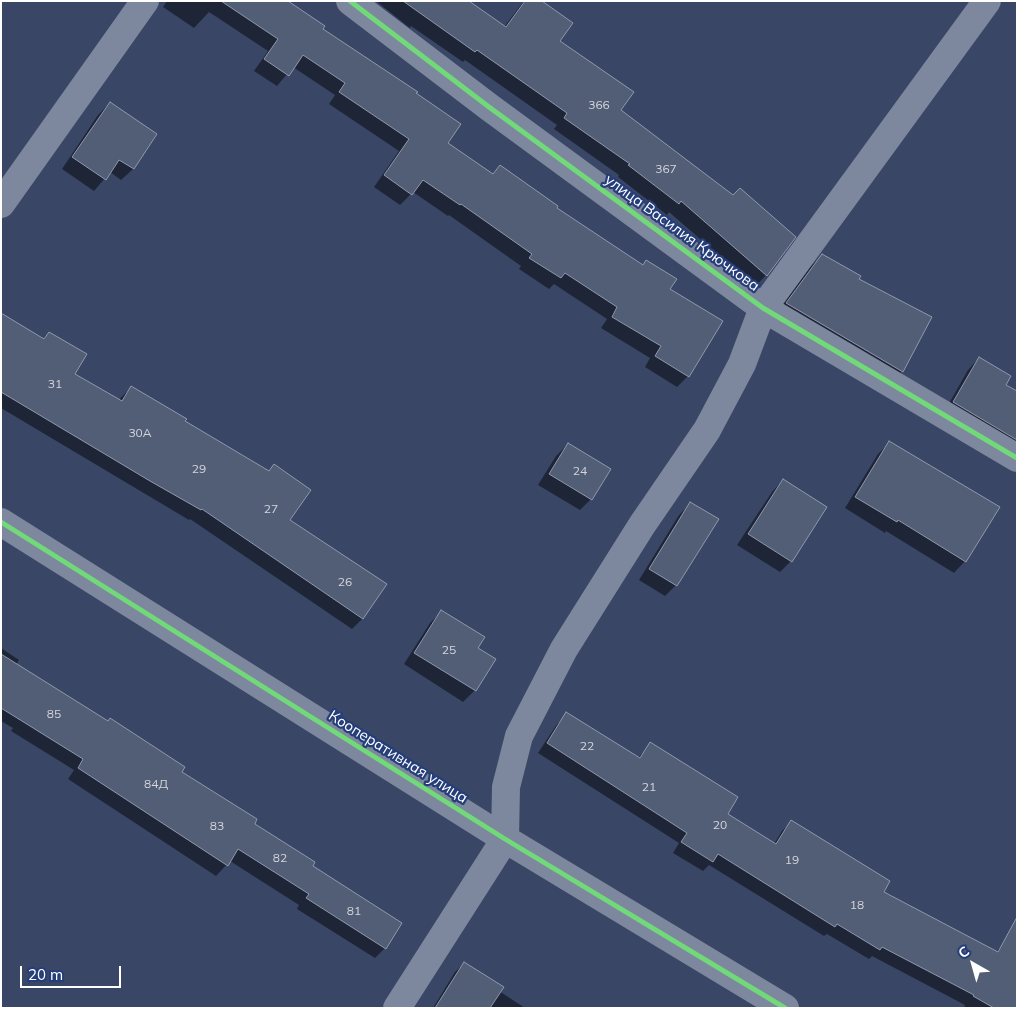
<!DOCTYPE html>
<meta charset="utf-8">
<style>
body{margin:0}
#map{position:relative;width:1018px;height:1009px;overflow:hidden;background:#394666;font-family:Mulish,sans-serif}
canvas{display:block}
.frame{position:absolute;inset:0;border:2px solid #fff;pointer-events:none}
.north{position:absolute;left:948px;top:939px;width:50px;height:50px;-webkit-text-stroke:4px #253e7a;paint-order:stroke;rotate:322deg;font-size:14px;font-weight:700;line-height:20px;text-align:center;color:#fff}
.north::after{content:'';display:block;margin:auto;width:18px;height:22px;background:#fff;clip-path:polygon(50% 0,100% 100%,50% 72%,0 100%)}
.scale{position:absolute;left:20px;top:966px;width:101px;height:22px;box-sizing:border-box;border:2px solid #fff;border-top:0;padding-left:6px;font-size:15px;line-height:18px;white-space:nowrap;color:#fff;-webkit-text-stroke:4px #253e7a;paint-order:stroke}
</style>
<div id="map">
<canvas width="1018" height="1009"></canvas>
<div class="frame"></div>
<div class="north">С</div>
<div class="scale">20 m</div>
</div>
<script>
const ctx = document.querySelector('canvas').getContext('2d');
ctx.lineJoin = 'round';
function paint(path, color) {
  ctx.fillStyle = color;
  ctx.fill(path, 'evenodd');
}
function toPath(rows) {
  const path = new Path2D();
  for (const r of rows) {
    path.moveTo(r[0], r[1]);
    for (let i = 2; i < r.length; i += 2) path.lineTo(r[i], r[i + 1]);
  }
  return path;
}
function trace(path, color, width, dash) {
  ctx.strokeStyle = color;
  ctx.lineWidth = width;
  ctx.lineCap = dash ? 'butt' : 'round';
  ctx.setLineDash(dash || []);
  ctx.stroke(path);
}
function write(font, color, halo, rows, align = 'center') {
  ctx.font = font + ' Mulish,sans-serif';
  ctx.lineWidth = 4.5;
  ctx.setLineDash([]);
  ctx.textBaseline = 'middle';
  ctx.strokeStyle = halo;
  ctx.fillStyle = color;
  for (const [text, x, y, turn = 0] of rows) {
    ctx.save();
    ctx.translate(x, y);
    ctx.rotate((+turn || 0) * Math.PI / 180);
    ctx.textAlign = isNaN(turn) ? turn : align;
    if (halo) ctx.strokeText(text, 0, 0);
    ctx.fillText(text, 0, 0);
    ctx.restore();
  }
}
paint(toPath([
 [167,1,286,1,321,29,415,94,446,144,492,175,500,166,555,209,669,290,688,376,677,387,645,367,650,358,601,328,607,319,554,284,549,289,519,269,521,266,449,215,448,216,413,192,400,205,374,187,399,151,329,104,335,95,293,67,277,86,254,71,268,51,209,12,194,28,163,7],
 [376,1,467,1,504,27,524,1,540,1,558,41,619,110,733,197,794,237,766,275,755,287,669,212,667,215,618,177,619,175,554,129,557,125,465,60,463,62,411,26,410,28],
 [110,103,156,134,133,169,121,180,110,172,94,191,62,169,98,115],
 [822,256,858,280,902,371,891,382,775,315,810,267],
 [1,315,43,339,49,333,73,374,118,401,131,387,184,422,289,520,385,584,362,619,352,629,190,519,189,520,1,408],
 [979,358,1004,386,1017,393,1017,454,943,414,968,370],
 [889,443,965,561,954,573,886,531,885,533,845,508,878,454],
 [568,444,591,499,580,510,538,485,556,456],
 [783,480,791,561,780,572,737,545,772,492],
 [691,503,676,585,665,596,639,580,679,515],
 [441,612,477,648,494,659,475,690,463,702,404,664,430,623],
 [1,648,19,660,16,665,180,772,311,867,385,948,375,958,297,909,299,905,230,861,216,876,68,779,74,770,11,731,13,728,1,721],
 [567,714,638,758,651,744,727,814,774,844,782,831,791,822,882,892,996,952,1002,946,1017,1008,967,1008,964,1006,965,1005,872,956,869,959,827,934,824,936,709,865,703,871,673,853,679,843,538,753,557,724],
 [464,963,499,991,525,1008,433,1008,455,972]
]), '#0007');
const building = toPath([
 [221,1,288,1,325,26,323,29,418,92,416,93,461,124,448,143,493,174,500,165,558,206,557,208,643,265,646,260,677,279,670,289,723,321,689,377,655,356,661,346,612,317,617,307,565,273,561,278,529,258,532,254,461,204,460,205,423,180,412,195,384,175,409,139,339,92,345,83,303,55,289,76,264,59,278,39,221,1],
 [403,1,469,1,506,27,525,1,542,1,573,23,560,41,634,92,621,110,733,195,740,188,796,237,767,276,681,201,679,204,628,165,630,164,564,118,567,113,477,50,475,52,403,1],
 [110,102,157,134,134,169,119,160,106,180,72,157,110,102],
 [822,254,861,276,859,279,932,317,903,372,786,303,822,254],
 [1,313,44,339,49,332,87,354,75,374,122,401,131,386,187,419,185,421,269,471,274,464,311,490,290,520,387,584,363,619,202,509,201,510,150,481,1,392,1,313],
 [979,357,1011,376,1006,385,1017,391,1017,440,953,402,979,357],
 [889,441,1000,507,966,562,898,520,897,522,855,497,889,441],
 [568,443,611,469,592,500,549,474,568,443],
 [783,479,827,507,792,562,748,534,783,479],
 [690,502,719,519,677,586,649,569,690,502],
 [441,610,485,637,478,648,496,659,476,691,414,653,441,610],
 [1,654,108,721,110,718,156,748,185,767,182,772,257,819,255,824,315,862,313,866,402,923,386,949,306,898,309,894,238,849,228,866,78,768,83,759,1,708,1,654],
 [566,712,640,758,650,742,738,797,728,814,776,844,791,820,890,881,884,892,998,952,1017,917,1017,1008,994,1008,973,996,974,995,882,947,880,950,837,924,835,927,718,854,713,862,681,842,687,833,547,743,566,712],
 [464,962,504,987,490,1008,435,1008,464,962]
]);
paint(building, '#525d76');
trace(building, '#9098ac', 1);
trace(toPath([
 [350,1,489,107,763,308,1017,458],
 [1,204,145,1],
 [1,522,505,839,785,1008],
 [397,1008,505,839,506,787,519,736,564,649,642,525,707,430,742,364,763,308,987,1]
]), '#7d879d', 28);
trace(toPath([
 [350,1,489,107,763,308,1017,458],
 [1,522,505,839,785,1008]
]), '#71d979', 5);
write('12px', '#d4d6dd', null, [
 ["366",599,105],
 ["367",666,169],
 ["31",55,384],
 ["30А",140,433],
 ["29",199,469],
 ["24",580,471],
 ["27",271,509],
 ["26",345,582],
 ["25",449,650],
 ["85",54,714],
 ["22",587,746],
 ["84Д",156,784],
 ["21",649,787],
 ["20",720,825],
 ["83",217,826],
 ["82",280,858],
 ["19",792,860],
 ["18",857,905],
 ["81",354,911]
]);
write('15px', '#fff', '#253e7a', [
 ["улица Василия Крючкова",682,233,36],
 ["Кооперативная улица",398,757,32]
]);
</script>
